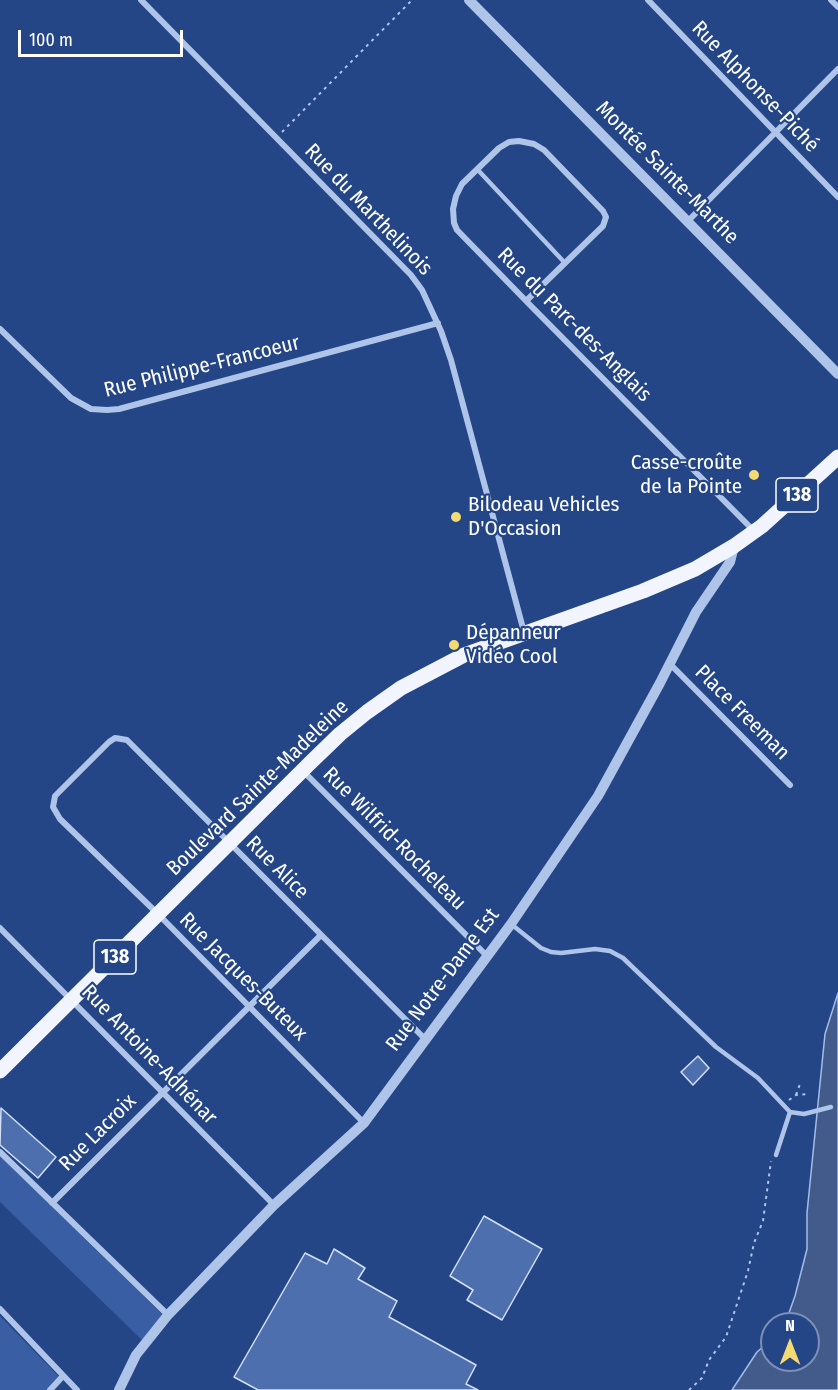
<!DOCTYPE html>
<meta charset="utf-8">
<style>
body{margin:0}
#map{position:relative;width:838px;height:1390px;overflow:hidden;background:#244687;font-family:"Fira Sans Condensed",sans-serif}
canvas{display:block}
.north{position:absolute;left:760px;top:1312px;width:60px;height:60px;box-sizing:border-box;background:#244687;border:2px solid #7c90b7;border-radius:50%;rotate:0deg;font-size:16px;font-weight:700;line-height:24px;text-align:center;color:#fff}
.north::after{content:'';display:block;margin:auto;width:21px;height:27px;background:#f3da73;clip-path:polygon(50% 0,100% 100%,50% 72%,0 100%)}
.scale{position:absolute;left:18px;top:30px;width:165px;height:27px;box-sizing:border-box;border:3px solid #fff;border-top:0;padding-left:8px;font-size:18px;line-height:21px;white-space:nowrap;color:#fff;-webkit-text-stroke:4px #244687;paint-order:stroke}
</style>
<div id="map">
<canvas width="838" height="1390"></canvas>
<div class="north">N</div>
<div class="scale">100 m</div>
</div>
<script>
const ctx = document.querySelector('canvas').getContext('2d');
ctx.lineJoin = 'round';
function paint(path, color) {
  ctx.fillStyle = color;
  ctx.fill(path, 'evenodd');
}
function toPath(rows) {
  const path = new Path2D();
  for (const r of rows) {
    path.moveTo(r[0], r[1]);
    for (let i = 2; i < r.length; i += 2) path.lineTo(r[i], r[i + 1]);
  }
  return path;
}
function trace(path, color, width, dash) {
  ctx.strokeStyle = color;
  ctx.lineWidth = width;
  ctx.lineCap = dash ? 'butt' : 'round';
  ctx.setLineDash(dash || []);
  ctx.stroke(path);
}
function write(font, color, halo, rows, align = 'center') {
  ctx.font = font + ' "Fira Sans Condensed",sans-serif';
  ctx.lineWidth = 4.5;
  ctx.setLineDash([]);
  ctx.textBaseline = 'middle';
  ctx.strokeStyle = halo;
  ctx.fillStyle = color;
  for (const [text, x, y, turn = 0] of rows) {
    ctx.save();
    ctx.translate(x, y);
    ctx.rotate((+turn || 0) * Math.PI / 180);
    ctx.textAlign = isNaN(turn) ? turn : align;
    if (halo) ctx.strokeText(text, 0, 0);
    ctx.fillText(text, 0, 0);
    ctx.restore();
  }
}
paint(toPath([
 [0,1156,168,1320,146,1344,0,1202],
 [0,1316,63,1381,55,1390,0,1390]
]), '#395ea3');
const water = toPath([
 [838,993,838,1390,732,1390,757,1352,772,1339,772,1360,808,1360,808,1324,785,1324,795,1296,807,1249,807,1213,825,1034,838,993]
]);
paint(water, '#435b8b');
trace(water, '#a3bdea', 1.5);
const building = toPath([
 [698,1056,709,1068,693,1085,681,1072,698,1056],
 [1,1108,56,1157,38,1178,0,1145,1,1108],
 [484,1216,542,1249,502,1320,467,1300,473,1290,450,1276,484,1216],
 [334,1249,365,1268,358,1279,397,1301,389,1317,476,1365,466,1384,478,1390,258,1390,234,1377,305,1253,327,1264,334,1249]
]);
paint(building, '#4d6fae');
trace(building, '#d3e0f7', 1.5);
trace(toPath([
 [282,132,412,0],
 [796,1095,800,1084],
 [789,1100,796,1095,808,1094],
 [689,1390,702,1378,709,1360,726,1337,748,1271,754,1243,763,1221,771,1161]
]), '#afc4e9', 2, [3, 4.5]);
trace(toPath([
 [477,169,565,263],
 [511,924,541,948,551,952,561,953,595,949,610,951,623,958,716,1047,758,1078,790,1112,804,1114,831,1107],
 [776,1155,790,1112]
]), '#afc4e9', 4.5);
trace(toPath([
 [141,0,411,275,422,290,441,331,451,360,524,632],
 [648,0,838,197],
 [831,0,838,7],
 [688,221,838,69],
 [526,301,603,226,606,217,603,211,544,150,534,144,519,141,509,142,499,148,462,184,456,196,453,209,454,223,457,230,531,306,754,531],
 [0,329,71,398,91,409,107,410,119,409,438,323],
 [670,664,790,785],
 [303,771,487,956],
 [0,928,274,1205],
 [364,1123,158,914,60,819,53,807,55,796,109,742,115,738,127,740,425,1039],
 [0,1152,168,1315],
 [52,1203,321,935],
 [0,1309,77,1390],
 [50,1390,63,1376]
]), '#afc4e9', 6);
trace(toPath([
 [469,0,838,374],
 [119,1390,136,1355,168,1315,274,1205,364,1123,511,924,598,796,660,683,696,612,730,562,734,546]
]), '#afc4e9', 10);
trace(toPath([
 [0,1071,309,764,340,734,367,712,401,688,464,655,643,591,695,569,734,546,762,526,838,457]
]), '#f2f5fe', 15);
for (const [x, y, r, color] of [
 [754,475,6,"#f3da73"],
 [456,517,6,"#f3da73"],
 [454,645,6,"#f3da73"]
]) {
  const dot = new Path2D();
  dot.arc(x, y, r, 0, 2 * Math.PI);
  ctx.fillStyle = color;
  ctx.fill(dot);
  trace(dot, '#244687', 2);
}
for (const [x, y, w] of [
 [797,495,42],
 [115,957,42]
]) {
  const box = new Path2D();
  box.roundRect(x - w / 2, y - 17, w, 34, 4.5);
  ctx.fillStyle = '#244687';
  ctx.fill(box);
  trace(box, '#fff', 1.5);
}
write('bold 20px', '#fff', null, [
 ["138",797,495],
 ["138",115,957]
]);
write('21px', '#fff', '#244687', [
 ["Rue Alphonse-Piché",755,87,46],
 ["Montée Sainte-Marthe",667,173,45],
 ["Rue du Marthelinois",368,210,46],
 ["Rue du Parc-des-Anglais",574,325,45],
 ["Rue Philippe-Francoeur",202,367,-14],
 ["Place Freeman",742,713,45],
 ["Boulevard Sainte-Madeleine",258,788,-44],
 ["Rue Wilfrid-Rocheleau",394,839,45],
 ["Rue Alice",277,868,45],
 ["Rue Jacques-Buteux",243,977,45],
 ["Rue Notre-Dame Est",443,980,-53],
 ["Rue Antoine-Adhénar",149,1055,46],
 ["Rue Lacroix",98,1133,-45]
]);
write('21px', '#fff', '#244687', [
 ["Casse-croûte",742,463,"right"],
 ["de la Pointe",742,487,"right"],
 ["Bilodeau Vehicles",468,505],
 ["D'Occasion",468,529],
 ["Dépanneur",466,633],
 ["Vidéo Cool",466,657]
], 'left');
</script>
